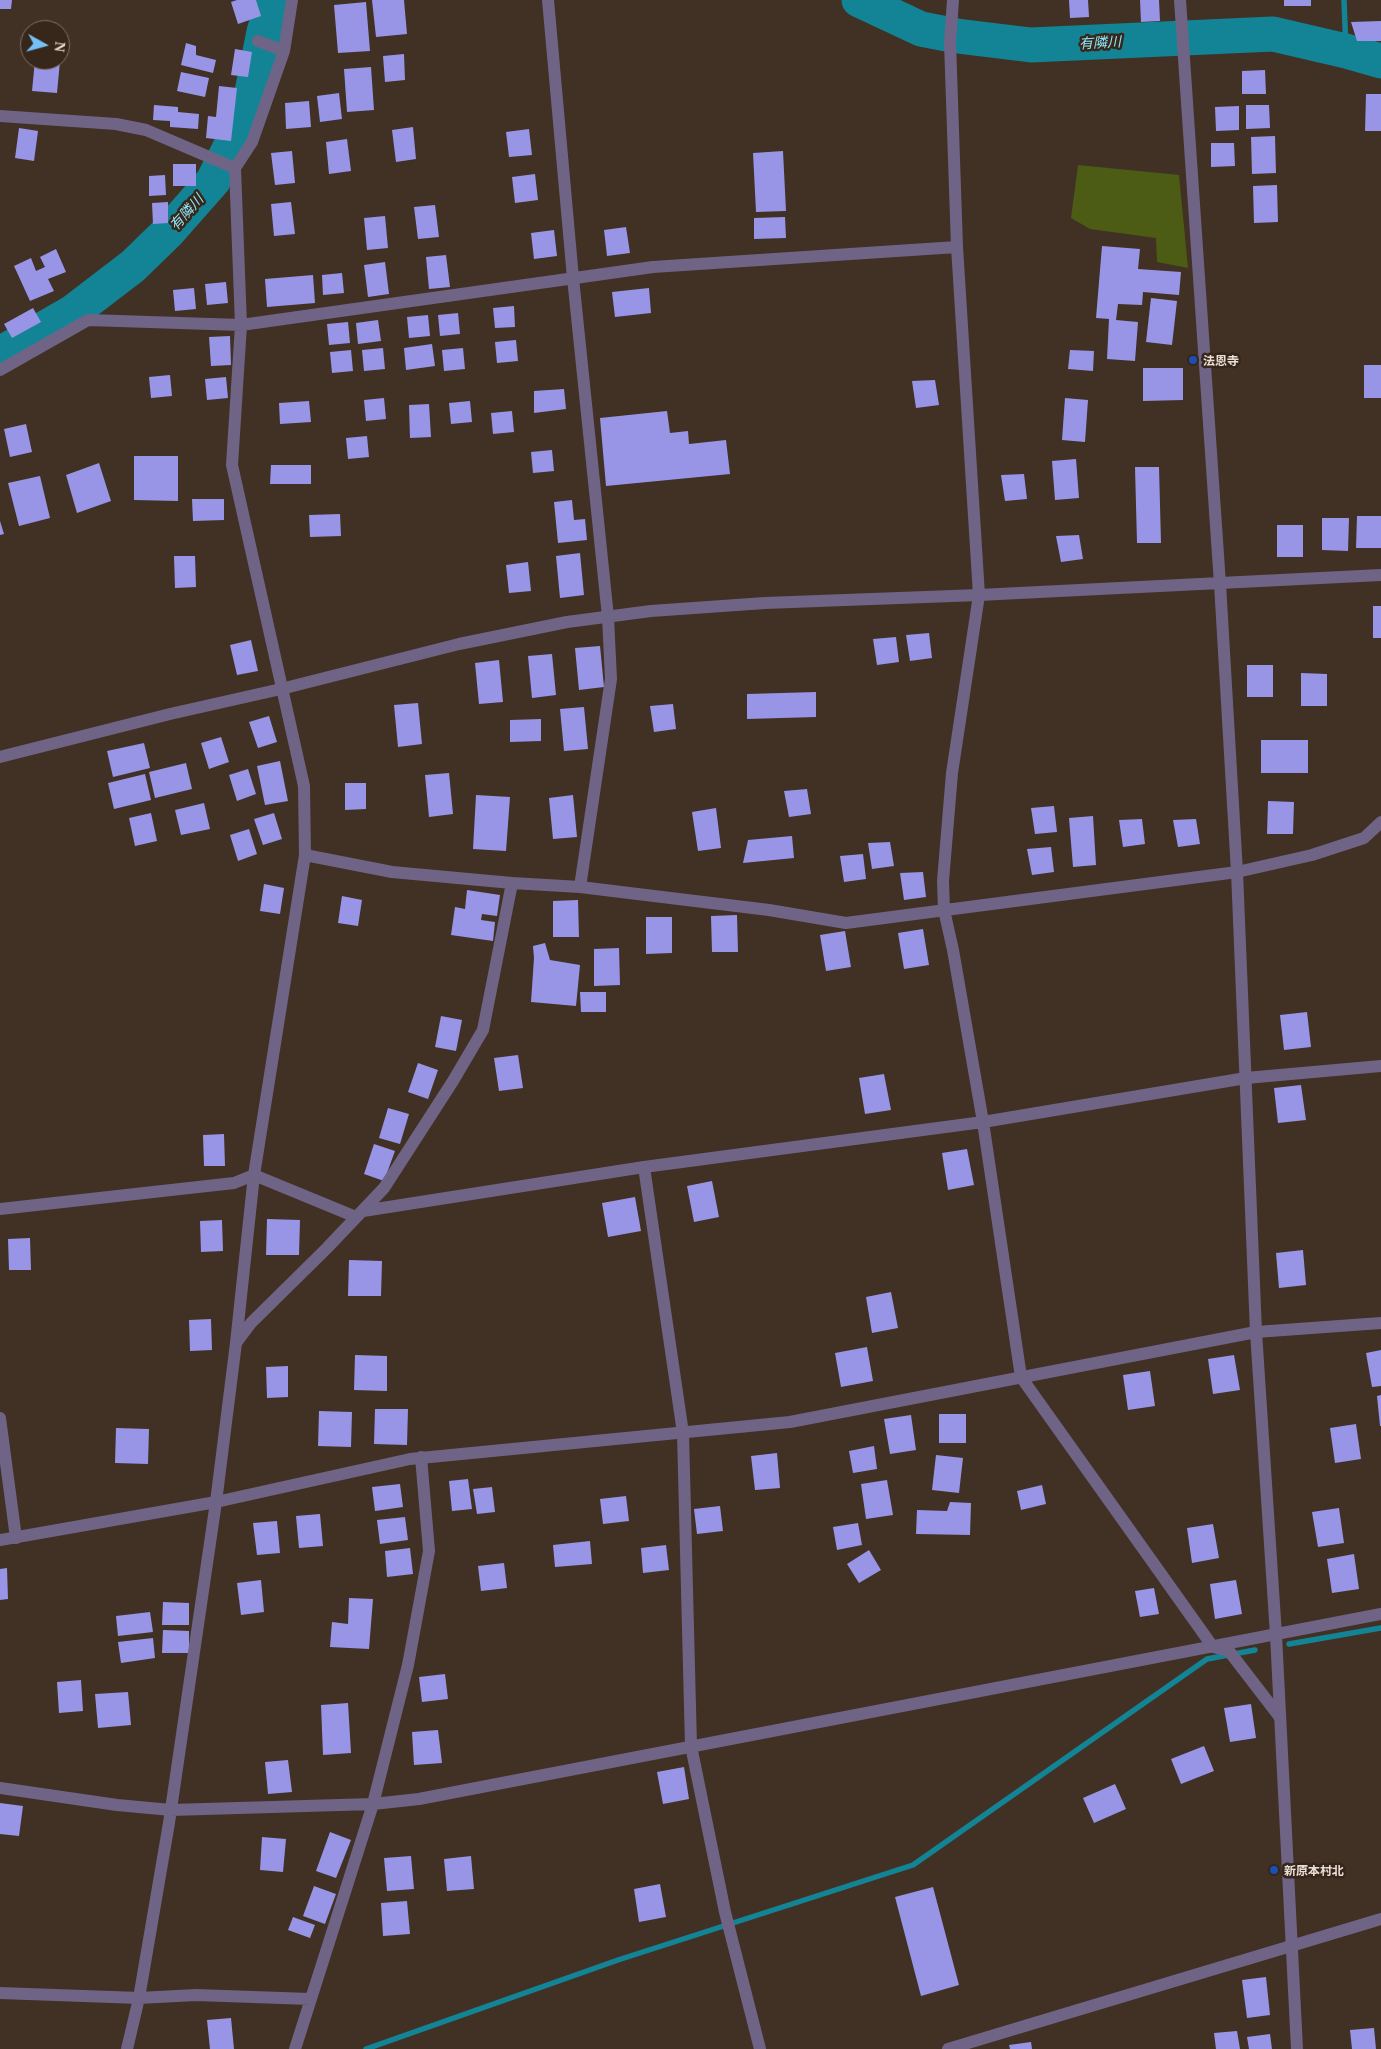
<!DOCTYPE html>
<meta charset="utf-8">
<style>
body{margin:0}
#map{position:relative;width:1381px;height:2049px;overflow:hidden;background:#413024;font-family:Georgia,serif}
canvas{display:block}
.north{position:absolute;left:20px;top:20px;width:50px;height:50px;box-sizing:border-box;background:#37261a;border:1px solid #7f7066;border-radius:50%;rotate:97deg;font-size:14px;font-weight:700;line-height:20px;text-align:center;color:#eadfd7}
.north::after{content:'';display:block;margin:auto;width:18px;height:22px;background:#76c0f7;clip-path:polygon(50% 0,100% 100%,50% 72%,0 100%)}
</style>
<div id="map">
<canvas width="1381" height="2049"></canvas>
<div class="north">N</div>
</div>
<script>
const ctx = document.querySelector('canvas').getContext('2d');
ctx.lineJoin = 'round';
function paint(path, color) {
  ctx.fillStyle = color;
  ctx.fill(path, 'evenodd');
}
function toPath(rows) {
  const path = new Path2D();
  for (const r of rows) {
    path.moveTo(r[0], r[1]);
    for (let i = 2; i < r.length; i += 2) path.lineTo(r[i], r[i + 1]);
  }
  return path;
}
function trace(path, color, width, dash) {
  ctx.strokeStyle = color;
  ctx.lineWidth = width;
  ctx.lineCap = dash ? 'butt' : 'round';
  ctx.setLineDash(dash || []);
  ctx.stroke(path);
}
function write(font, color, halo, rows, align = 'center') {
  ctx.font = font + ' Georgia,"Noto Sans JP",serif';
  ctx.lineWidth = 5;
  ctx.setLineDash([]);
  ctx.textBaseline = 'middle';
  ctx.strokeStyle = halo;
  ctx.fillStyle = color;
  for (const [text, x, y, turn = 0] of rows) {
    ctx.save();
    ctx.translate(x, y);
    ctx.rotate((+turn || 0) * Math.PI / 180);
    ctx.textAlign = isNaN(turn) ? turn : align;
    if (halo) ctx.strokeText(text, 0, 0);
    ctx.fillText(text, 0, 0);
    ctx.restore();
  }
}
paint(toPath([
 [1078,165,1179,175,1188,268,1157,262,1156,238,1090,229,1071,218]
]), '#4d5c14');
trace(toPath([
 [1344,0,1346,51],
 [1289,1644,1381,1628],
 [366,2049,618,1960,913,1865,1207,1659,1255,1650]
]), '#138496', 5.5);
trace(toPath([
 [859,0,921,29,957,36,1031,45,1273,34,1346,51,1381,61],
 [0,354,73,312,133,266,168,232,213,181,248,112,264,32,273,3,277,0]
]), '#138496', 35);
paint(toPath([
 [0,0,12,0,11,9,0,9],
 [237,0,256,0,261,16,238,24,231,2],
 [372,0,404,0,407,34,376,37],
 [1069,0,1088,0,1089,17,1070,18],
 [1140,0,1159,0,1160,21,1141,22],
 [1284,0,1311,0,1311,6,1284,6],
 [366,2,370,51,338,53,334,5],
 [1381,21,1381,41,1357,41,1351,22],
 [186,43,196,46,196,55,216,60,213,73,181,65],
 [235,49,252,52,248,77,231,75],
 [404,54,405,80,385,82,383,56],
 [35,60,60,61,57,93,32,91],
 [371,67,374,110,347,112,344,69],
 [1265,70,1266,94,1242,94,1242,71],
 [181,72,209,78,205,97,177,91],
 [219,86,237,88,231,141,206,138,208,116,216,117],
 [339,93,342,119,320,122,317,96],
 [1366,94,1381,94,1381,131,1365,131],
 [309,101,311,127,286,129,285,103],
 [154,105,178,107,178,112,199,114,198,129,170,127,170,121,153,120],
 [1246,105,1269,105,1270,128,1246,129],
 [1239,106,1239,130,1216,131,1215,107],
 [413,127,416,159,396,162,392,130],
 [19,128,38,131,34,161,15,158],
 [529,129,532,155,509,157,506,132],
 [1275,136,1276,173,1252,174,1251,137],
 [347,139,351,171,329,174,326,142],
 [1211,143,1234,143,1235,166,1211,167],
 [292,151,295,183,275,185,271,153],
 [783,151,786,211,756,212,753,153],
 [173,164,196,164,196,186,173,186],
 [535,174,538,200,515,203,512,177],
 [165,175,166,195,149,196,149,176],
 [1277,185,1278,222,1254,223,1253,186],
 [168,202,168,223,153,224,152,203],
 [291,202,295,234,274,236,271,204],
 [435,205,439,237,418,239,414,207],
 [385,216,388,248,367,250,364,218],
 [785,217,786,238,754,239,754,218],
 [626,227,630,253,607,256,604,230],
 [554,230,557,256,534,259,531,233],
 [1102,246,1140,249,1138,269,1181,272,1179,295,1143,292,1142,305,1118,304,1116,320,1138,322,1135,361,1107,359,1109,319,1096,318],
 [56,249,66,272,48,279,54,291,30,301,14,266,31,258,36,271,45,267,40,257],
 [446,255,450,287,429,289,426,257],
 [385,262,389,294,368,297,364,265],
 [342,273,344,293,323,295,322,275],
 [313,275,315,303,267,307,265,279],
 [226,282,228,303,207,305,205,284],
 [194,288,196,309,175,311,173,290],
 [649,288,651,313,615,317,612,292],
 [1151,298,1177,301,1172,345,1146,342],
 [514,306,515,327,495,328,493,308],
 [33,308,41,322,12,338,4,324],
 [458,313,460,334,440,336,438,315],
 [428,315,430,336,409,338,407,317],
 [378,320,381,341,358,344,356,323],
 [348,322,350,343,329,345,327,324],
 [230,336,231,365,211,366,209,337],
 [516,340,518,361,497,363,495,342],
 [432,344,435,366,406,370,404,348],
 [383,348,385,369,364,371,362,350],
 [463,348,465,369,444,371,442,350],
 [351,350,353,371,332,373,330,352],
 [1070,350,1094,351,1093,371,1068,369],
 [1364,365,1381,365,1381,398,1364,398],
 [1143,368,1183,368,1183,400,1143,401],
 [170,375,172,396,151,398,149,377],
 [226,377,228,398,207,400,205,379],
 [935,380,939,405,916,408,912,381],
 [564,389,566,409,534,413,534,391],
 [384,398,386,419,366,421,364,400],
 [1065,398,1088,400,1085,442,1062,440],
 [309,401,311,422,280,424,279,403],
 [470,401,472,422,451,424,449,403],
 [429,404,431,437,410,438,409,405],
 [512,411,514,432,493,434,491,413],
 [667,411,670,433,688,431,689,444,726,440,730,474,606,486,600,418],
 [26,424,32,452,10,457,4,429],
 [367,436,369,457,348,459,346,438],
 [552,450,554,471,533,473,531,452],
 [134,456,178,456,178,501,134,500],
 [1076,459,1079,498,1055,500,1052,461],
 [99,463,111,501,77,513,66,475],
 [271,465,311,465,311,484,270,484],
 [1135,467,1159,467,1161,543,1137,543],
 [1024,474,1027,499,1005,501,1001,475],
 [40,476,50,518,19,526,8,483],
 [192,499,224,499,224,520,193,521],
 [572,500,574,520,585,519,587,540,558,543,554,502],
 [340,514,341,536,310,537,309,515],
 [1357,516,1381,516,1381,548,1356,548],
 [1322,518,1349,518,1348,551,1322,550],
 [0,521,4,534,0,535],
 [1277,525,1303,525,1303,557,1277,557],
 [1079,535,1083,559,1061,562,1056,536],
 [580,553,584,595,560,598,556,556],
 [174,556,195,556,196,587,175,588],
 [528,562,531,591,509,593,506,565],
 [1373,606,1381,606,1381,638,1373,638],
 [929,633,932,658,910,661,906,635],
 [896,637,899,662,877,665,873,639],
 [251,640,258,671,237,675,230,645],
 [600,646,604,687,579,690,575,648],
 [552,654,556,695,532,698,528,656],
 [499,660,503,702,479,704,475,663],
 [1247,665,1273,665,1273,697,1247,697],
 [1301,673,1327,674,1327,706,1301,706],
 [816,692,816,717,747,719,747,694],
 [418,703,422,744,398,747,394,705],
 [673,704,676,729,654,732,650,706],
 [584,707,588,749,564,751,560,709],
 [269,716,277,742,258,748,249,722],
 [541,719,541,741,510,742,510,720],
 [221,737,229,762,209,769,201,743],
 [1261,740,1308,740,1308,773,1261,773],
 [144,743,150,768,113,777,107,751],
 [280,761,288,801,265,805,257,766],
 [186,763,192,789,155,798,149,772],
 [248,769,256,794,237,801,229,775],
 [449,773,453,814,429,817,425,775],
 [145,774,151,800,114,809,108,783],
 [345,783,366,783,366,809,345,810],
 [807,789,811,814,789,817,784,791],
 [476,795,510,797,506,851,473,849],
 [573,795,577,837,553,839,549,798],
 [1268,801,1294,802,1293,834,1267,834],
 [204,803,210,829,181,835,175,810],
 [1054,806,1057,832,1035,834,1031,808],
 [716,808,721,848,698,851,692,812],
 [151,813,157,841,135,846,129,818],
 [274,813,282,839,263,845,254,819],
 [1093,816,1096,865,1073,867,1069,818],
 [1142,819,1145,844,1123,847,1119,820],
 [1196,819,1200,844,1178,847,1173,820],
 [249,829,257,854,238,861,230,835],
 [792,836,794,858,743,863,748,840],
 [890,842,894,866,872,869,868,843],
 [1051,847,1054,872,1032,875,1027,849],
 [863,854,866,879,844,882,840,856],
 [923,872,926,897,904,900,900,873],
 [264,884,284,888,280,914,260,911],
 [467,890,500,895,497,916,482,914,481,920,495,922,493,941,451,935,455,907,465,909],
 [342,896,362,900,358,926,338,923],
 [578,900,579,937,553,937,553,901],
 [737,915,738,952,712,952,711,916],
 [646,917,672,917,672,953,646,954],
 [923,929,929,965,904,969,898,933],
 [845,931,851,967,826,971,820,935],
 [545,943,550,960,580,965,576,1006,531,1002,534,958,533,946],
 [619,948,620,985,594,986,594,949],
 [580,992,606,992,606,1012,581,1012],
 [1307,1012,1311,1047,1284,1050,1280,1015],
 [441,1016,462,1020,456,1051,435,1047],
 [518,1055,523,1088,499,1091,494,1058],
 [418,1063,438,1070,428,1099,408,1092],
 [884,1074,891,1110,865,1114,859,1078],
 [1301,1085,1306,1120,1278,1123,1274,1088],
 [388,1108,409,1114,400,1144,379,1138],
 [224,1134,225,1166,204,1166,203,1135],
 [374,1144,395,1151,384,1181,364,1174],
 [967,1149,974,1185,948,1190,942,1153],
 [712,1181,719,1217,694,1222,687,1186],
 [635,1197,641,1231,608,1237,602,1203],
 [267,1219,300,1220,299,1255,266,1255],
 [222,1220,223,1251,201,1252,200,1221],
 [30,1238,31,1270,9,1270,8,1239],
 [1303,1250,1306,1285,1279,1288,1276,1253],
 [349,1260,382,1261,381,1296,348,1296],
 [891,1292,898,1328,872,1333,866,1297],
 [211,1319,212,1350,190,1351,189,1320],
 [867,1347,873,1381,841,1387,835,1353],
 [1381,1350,1381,1386,1372,1387,1366,1353],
 [355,1355,387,1356,387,1391,354,1390],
 [1234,1355,1240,1390,1213,1394,1208,1359],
 [288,1366,288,1397,267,1398,266,1367],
 [1150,1371,1155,1406,1128,1410,1123,1375],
 [1381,1395,1381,1426,1380,1426,1377,1396],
 [375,1409,408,1409,407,1445,374,1444],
 [319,1411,352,1412,351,1447,318,1446],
 [939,1414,966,1414,966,1443,939,1443],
 [911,1415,916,1450,890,1454,884,1419],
 [1356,1424,1361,1459,1335,1463,1330,1428],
 [116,1428,149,1429,148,1464,115,1463],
 [874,1446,877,1469,853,1473,849,1451],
 [777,1453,780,1488,755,1490,751,1456],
 [936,1455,963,1458,959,1493,932,1490],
 [468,1479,472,1509,452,1511,449,1481],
 [887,1480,893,1515,866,1519,861,1484],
 [400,1484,403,1507,375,1511,372,1487],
 [1042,1485,1046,1504,1021,1510,1017,1491],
 [492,1487,495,1512,477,1514,473,1489],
 [626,1496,629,1521,603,1524,600,1499],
 [950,1502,971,1503,970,1535,916,1534,917,1510,947,1511],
 [720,1506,723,1531,697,1534,694,1509],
 [1339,1508,1344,1543,1318,1547,1312,1512],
 [320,1514,323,1546,299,1548,296,1516],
 [405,1517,408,1540,380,1544,377,1520],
 [277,1521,280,1553,257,1555,253,1523],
 [858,1523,862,1545,837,1550,833,1527],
 [1213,1524,1219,1558,1192,1563,1187,1528],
 [590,1541,592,1564,555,1567,553,1545],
 [666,1545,669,1570,643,1573,641,1548],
 [410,1548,413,1574,387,1577,385,1551],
 [869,1550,881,1570,859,1583,847,1564],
 [1354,1554,1359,1589,1332,1593,1327,1559],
 [504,1563,507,1588,481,1591,478,1566],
 [7,1568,8,1599,0,1600,0,1569],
 [261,1580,264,1612,241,1615,237,1583],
 [1236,1580,1242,1614,1215,1619,1210,1584],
 [1154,1588,1159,1614,1140,1617,1135,1591],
 [349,1598,373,1599,369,1649,330,1647,332,1622,348,1624],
 [163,1602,189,1603,189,1625,162,1625],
 [150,1612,153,1632,118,1636,116,1616],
 [163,1630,189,1631,189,1653,162,1653],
 [153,1638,155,1658,121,1663,118,1642],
 [445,1674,448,1699,422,1702,419,1677],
 [81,1680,83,1711,59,1713,57,1682],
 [128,1692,131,1725,98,1728,95,1694],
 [348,1703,351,1753,323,1755,321,1705],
 [1251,1704,1256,1738,1230,1742,1224,1708],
 [438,1730,442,1763,414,1765,412,1732],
 [1204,1746,1214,1771,1181,1784,1171,1759],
 [288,1760,292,1792,268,1794,265,1762],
 [684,1767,689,1799,663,1804,657,1772],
 [1115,1784,1126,1809,1094,1823,1083,1798],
 [0,1803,23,1806,19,1836,0,1834],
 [330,1832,351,1840,336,1878,316,1871],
 [262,1837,286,1839,283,1872,260,1870],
 [411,1856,414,1889,387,1891,384,1858],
 [471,1856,474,1889,447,1891,444,1859],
 [660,1884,666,1917,639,1922,634,1889],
 [314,1886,336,1894,325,1924,303,1916],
 [933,1887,959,1985,921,1996,895,1897],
 [407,1901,410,1934,383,1936,381,1903],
 [293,1917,315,1925,310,1938,288,1930],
 [1266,1977,1270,2015,1247,2018,1242,1980],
 [231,2018,234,2049,210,2049,207,2020],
 [1374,2028,1376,2049,1352,2049,1350,2030],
 [1237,2031,1240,2049,1216,2049,1214,2033],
 [1270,2034,1272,2049,1249,2049,1247,2037],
 [1031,2042,1032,2049,1010,2049,1009,2045]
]), '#9895e7');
trace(toPath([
 [548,0,573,278,608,617,611,679,580,887],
 [953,0,950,42,957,247,979,595,952,773,943,881,944,910,953,950,983,1122,1021,1377,1213,1647,1229,1651,1279,1716],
 [258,41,284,51],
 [0,116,116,124,146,130,235,168,241,325,232,465,304,786,305,855,254,1175,236,1343,216,1502,169,1823,139,1998,127,2049],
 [235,168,252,142,284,51,292,0],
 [0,370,88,320,241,325,653,267,957,247],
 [305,855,392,872,512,883,580,887,769,910,846,923,1237,872,1312,855,1364,838,1381,822],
 [644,1167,683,1433,691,1746,725,1912,760,2049],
 [0,1209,234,1183,254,1175,356,1217],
 [363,1211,644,1167,983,1122,1246,1078,1381,1066],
 [1256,1332,1381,1323],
 [236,1343,251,1323,327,1248,384,1188,453,1081,483,1030,512,883],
 [0,1418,16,1538],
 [0,1788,117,1805,171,1810,373,1804,419,1799,1381,1614],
 [0,1993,139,1998,196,1995,310,1999],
 [295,2049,373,1804,408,1665,429,1551,421,1457],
 [948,2049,1381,1919]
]), '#6f6486', 12);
trace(toPath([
 [1180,0,1220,584,1237,872,1256,1332,1276,1635,1297,2049],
 [0,757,170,714,281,689,459,644,567,622,651,611,765,603,979,595,1381,575],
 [0,1540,216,1502,410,1459,790,1422,1256,1332]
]), '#6f6486', 12);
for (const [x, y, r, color] of [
 [1193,360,5,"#1a4fb4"],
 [1274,1870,5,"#1a4fb4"]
]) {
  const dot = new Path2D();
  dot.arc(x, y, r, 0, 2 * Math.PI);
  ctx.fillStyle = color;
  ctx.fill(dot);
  trace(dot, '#37261a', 2);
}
write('bold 12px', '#eadfd7', '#37261a', [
 ["法恩寺",1203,360],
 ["新原本村北",1284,1870]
], 'left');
write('italic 14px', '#8ee6f9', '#37261a', [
 ["有隣川",1100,42,-3],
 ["有隣川",186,212,-48]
]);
</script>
